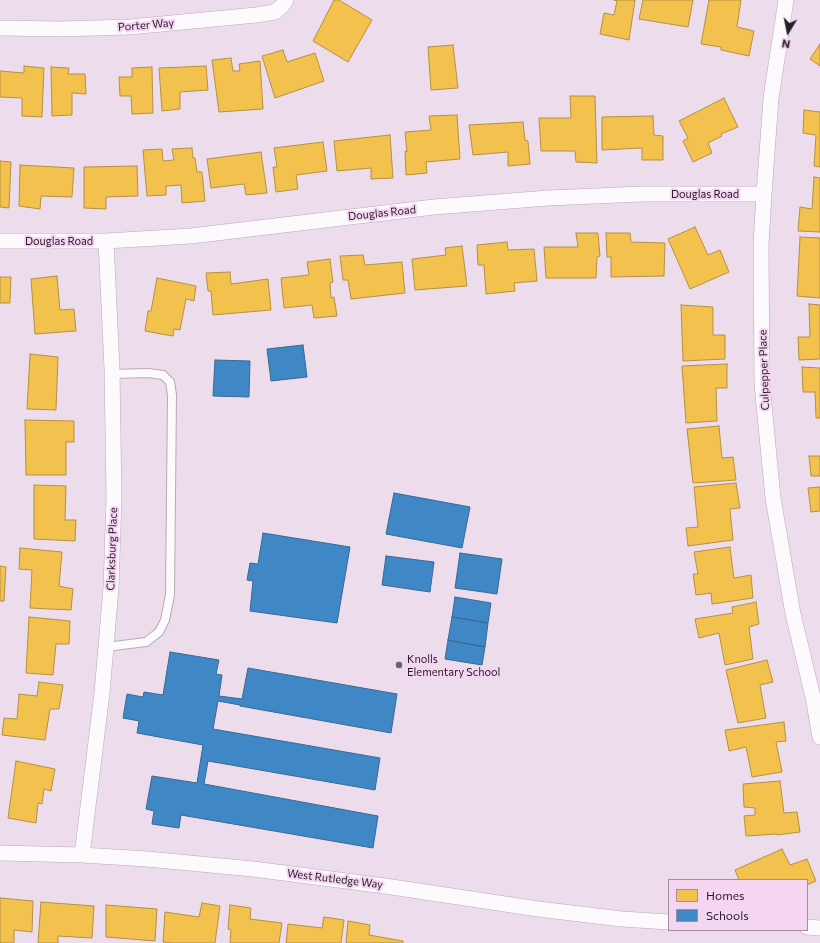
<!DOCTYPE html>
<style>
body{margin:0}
#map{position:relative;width:820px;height:943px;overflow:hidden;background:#edddec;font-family:Commissioner,sans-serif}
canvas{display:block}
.legend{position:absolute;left:668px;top:879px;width:140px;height:52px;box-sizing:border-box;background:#f4d6f2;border:1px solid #a28ca0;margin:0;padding:5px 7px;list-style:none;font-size:12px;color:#271c26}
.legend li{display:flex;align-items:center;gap:8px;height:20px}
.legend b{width:20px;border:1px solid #a28ca0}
.north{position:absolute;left:768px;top:12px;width:40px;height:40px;-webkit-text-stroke:3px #f4d6f2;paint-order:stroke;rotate:190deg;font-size:11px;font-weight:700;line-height:16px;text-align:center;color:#271c26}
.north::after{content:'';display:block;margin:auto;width:14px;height:18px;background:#271c26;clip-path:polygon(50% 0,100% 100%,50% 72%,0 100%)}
</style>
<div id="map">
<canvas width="820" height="943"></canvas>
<ul class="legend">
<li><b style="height:11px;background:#f2c14e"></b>Homes</li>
<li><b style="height:11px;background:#3f88c5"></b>Schools</li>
</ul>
<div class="north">N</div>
</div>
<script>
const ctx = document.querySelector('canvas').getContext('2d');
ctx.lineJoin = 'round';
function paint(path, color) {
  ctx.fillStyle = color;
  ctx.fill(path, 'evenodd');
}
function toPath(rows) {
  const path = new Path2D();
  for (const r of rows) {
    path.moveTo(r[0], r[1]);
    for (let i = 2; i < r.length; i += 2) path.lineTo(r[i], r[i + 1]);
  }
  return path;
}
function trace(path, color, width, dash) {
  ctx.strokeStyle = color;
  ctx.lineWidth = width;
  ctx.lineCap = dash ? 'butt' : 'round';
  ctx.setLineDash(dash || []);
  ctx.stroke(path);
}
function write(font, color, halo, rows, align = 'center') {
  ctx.font = font + ' Commissioner,sans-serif';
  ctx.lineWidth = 4;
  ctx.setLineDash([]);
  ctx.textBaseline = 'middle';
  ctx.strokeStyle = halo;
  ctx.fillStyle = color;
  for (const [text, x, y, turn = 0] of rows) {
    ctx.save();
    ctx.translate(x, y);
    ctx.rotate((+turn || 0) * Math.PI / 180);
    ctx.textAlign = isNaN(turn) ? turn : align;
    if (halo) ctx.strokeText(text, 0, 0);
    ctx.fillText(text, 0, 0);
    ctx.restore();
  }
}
const homes = toPath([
 [334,0,339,0,372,20,348,62,313,41,334,0],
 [614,0,635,0,629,40,600,34,604,13,614,15,617,1,614,0],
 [643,0,693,0,688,27,639,19,643,0],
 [709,0,741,0,737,27,754,31,749,56,721,50,721,47,701,44,709,0],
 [820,44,820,66,810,59,820,44],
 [453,45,458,88,431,90,428,47,453,45],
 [283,50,287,62,315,53,324,81,275,98,262,56,283,50],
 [231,58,233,71,240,71,239,64,260,61,263,109,219,112,212,60,231,58],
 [24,66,44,68,42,117,22,116,22,98,0,97,0,71,24,73,24,66],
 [206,66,208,90,180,92,180,109,162,111,159,68,206,66],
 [51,67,69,68,68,74,85,74,86,94,72,93,72,115,52,116,51,67],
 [152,67,153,113,132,114,131,96,120,96,119,77,132,77,132,68,152,67],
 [570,96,595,96,597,163,576,162,575,151,541,151,539,118,571,118,570,96],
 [724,98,738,127,721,134,722,136,708,143,712,153,693,162,683,141,688,138,679,121,724,98],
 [804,110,820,112,820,167,814,166,816,135,803,133,804,110],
 [457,115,460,159,426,162,427,173,406,175,405,151,407,152,405,132,431,130,429,116,457,115],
 [653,116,654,135,663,136,663,160,642,160,642,148,602,150,602,117,653,116],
 [523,122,525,140,528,141,530,164,508,166,508,152,473,155,469,125,523,122],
 [390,135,393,178,371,179,371,168,337,171,334,141,390,135],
 [323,142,327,171,296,175,298,189,276,192,273,167,277,167,274,148,323,142],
 [192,148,193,158,195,158,197,172,202,172,205,201,182,203,181,185,166,186,166,195,147,196,143,150,162,149,163,161,174,160,172,149,192,148],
 [261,152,267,193,246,195,244,184,211,188,207,159,261,152],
 [0,161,11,162,9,208,0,207,0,161],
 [20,165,74,168,72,197,41,196,40,209,19,206,20,165],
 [137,166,138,196,106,197,106,209,84,208,84,167,137,166],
 [814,177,820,178,820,232,798,231,800,207,812,209,814,177],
 [695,227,708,255,720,250,729,272,690,289,668,239,695,227],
 [576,233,598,233,600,256,597,257,596,278,546,278,544,247,578,247,576,233],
 [606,233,630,233,631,242,665,243,664,276,611,277,611,257,607,257,606,233],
 [800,237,820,238,820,298,797,296,800,237],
 [507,242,508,250,534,249,537,281,514,283,515,291,486,294,484,265,478,265,477,245,507,242],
 [462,246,467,286,415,290,412,259,446,255,445,248,462,246],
 [363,255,365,265,402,262,405,293,351,299,348,280,343,280,340,256,363,255],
 [330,259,333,282,330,283,331,298,334,297,337,316,314,318,312,305,284,308,281,278,309,275,307,262,330,259],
 [230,272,231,284,268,279,271,310,213,315,211,291,208,291,206,273,230,272],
 [57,276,60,310,74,309,76,331,35,334,31,279,57,276],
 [0,277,11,277,10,303,0,303,0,277],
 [157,278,196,286,194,301,186,299,180,330,174,329,173,336,145,331,148,311,151,311,157,278],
 [809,304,820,305,820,359,799,360,798,337,810,337,809,304],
 [681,305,713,307,713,335,725,335,725,359,683,361,681,305],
 [30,354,58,357,56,410,27,409,30,354],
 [727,364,727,388,716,388,717,421,686,423,682,366,727,364],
 [802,367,820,368,820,418,816,418,815,392,803,392,802,367],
 [25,420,74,421,74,442,66,442,66,475,26,475,25,420],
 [719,426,722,458,733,457,736,480,693,483,687,429,719,426],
 [809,456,820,456,820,476,811,476,809,456],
 [736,483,740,508,730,509,733,540,688,546,686,528,698,527,694,487,736,483],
 [34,485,66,486,65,520,76,520,75,541,34,539,34,485],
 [820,487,820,511,811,512,808,488,820,487],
 [730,547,734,578,751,575,753,598,712,604,711,593,696,595,693,574,698,574,694,552,730,547],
 [20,548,62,552,59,586,73,589,71,610,30,608,32,570,19,569,20,548],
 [0,566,6,567,4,601,0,601,0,566],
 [756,602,759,624,749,627,753,659,725,665,719,633,699,638,695,619,733,613,732,607,756,602],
 [29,617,70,621,69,644,56,644,53,675,26,673,29,617],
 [767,660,773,682,760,685,766,718,738,723,726,670,767,660],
 [39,682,63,685,59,709,50,709,45,740,2,735,4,718,17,719,19,694,37,696,39,682],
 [784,722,786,741,776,742,782,772,752,777,746,747,729,751,725,730,784,722],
 [16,761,55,769,51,791,44,789,42,804,38,803,36,823,8,818,16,761],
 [780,781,784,813,797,812,800,832,777,835,777,834,746,836,744,816,755,815,755,808,744,807,743,784,780,781],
 [782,849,790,865,807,859,816,881,807,885,807,880,739,880,735,870,782,849],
 [0,898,33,901,32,932,14,930,14,943,0,943,0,898],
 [41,902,94,906,92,938,58,936,58,943,38,943,41,902],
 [202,903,220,906,215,943,171,943,163,942,165,912,199,917,202,903],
 [106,905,157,909,155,941,106,937,106,905],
 [230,905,251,908,250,919,282,923,279,943,230,943,231,930,228,929,230,905],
 [324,917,344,920,341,943,286,943,288,924,322,928,324,917],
 [348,921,370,925,369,935,403,941,403,943,346,943,348,921]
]);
paint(homes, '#f2c14e');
trace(homes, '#b59042', 1);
const schools = toPath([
 [303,345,307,377,271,381,267,349,303,345],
 [215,360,250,361,249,397,213,396,215,360],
 [394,493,470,507,462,548,386,534,394,493],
 [263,533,350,547,337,623,250,611,253,581,247,580,250,563,258,564,263,533],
 [460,553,502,559,497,594,455,588,460,553],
 [386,556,434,562,430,592,382,585,386,556],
 [455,597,491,603,488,623,452,617,455,597],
 [452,617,488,623,485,647,448,640,452,617],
 [448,640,485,647,482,665,445,659,448,640],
 [170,652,219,660,216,674,222,675,219,696,242,699,248,668,397,694,391,733,240,706,240,705,218,701,213,729,380,758,375,790,208,761,204,784,378,816,373,848,181,815,179,828,152,824,154,811,146,809,152,776,197,783,203,745,137,733,139,721,123,718,127,694,143,697,144,692,163,695,170,652]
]);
paint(schools, '#3f88c5');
trace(schools, '#386895', 1);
const lane = toPath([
 [106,647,146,642,159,632,165,620,170,595,172,395,170,382,163,375,148,373,112,374]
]);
const street = toPath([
 [786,0,771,98,764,194,761,245,762,384,773,498,793,614,813,697,820,737],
 [0,28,59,29,130,27,256,15,275,12,282,6,286,0],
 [0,241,106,241,191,236,434,207,548,198,643,194,764,194],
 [0,853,82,855,147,859,253,869,385,886,538,909,622,919,669,922],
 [82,855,102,693,111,588,114,498,112,369,106,241],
 [807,927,820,928]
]);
trace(lane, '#b7aab6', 10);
trace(street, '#b7aab6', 16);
trace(lane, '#fcfafc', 8);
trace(street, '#fcfafc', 15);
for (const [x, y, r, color] of [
 [399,665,4,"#6c606b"]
]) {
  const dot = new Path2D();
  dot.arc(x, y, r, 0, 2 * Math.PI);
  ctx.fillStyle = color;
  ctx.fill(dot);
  trace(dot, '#f4d6f2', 1.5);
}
write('11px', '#271c26', '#f4d6f2', [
 ["Porter Way",146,25,-5],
 ["Douglas Road",705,194],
 ["Douglas Road",382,213,-6],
 ["Douglas Road",59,241],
 ["Culpepper Place",764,370,-92],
 ["Clarksburg Place",112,549,-88],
 ["West Rutledge Way",335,879,7]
]);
write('11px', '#271c26', '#f4d6f2', [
 ["Knolls",407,659],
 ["Elementary School",407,672]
], 'left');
</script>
